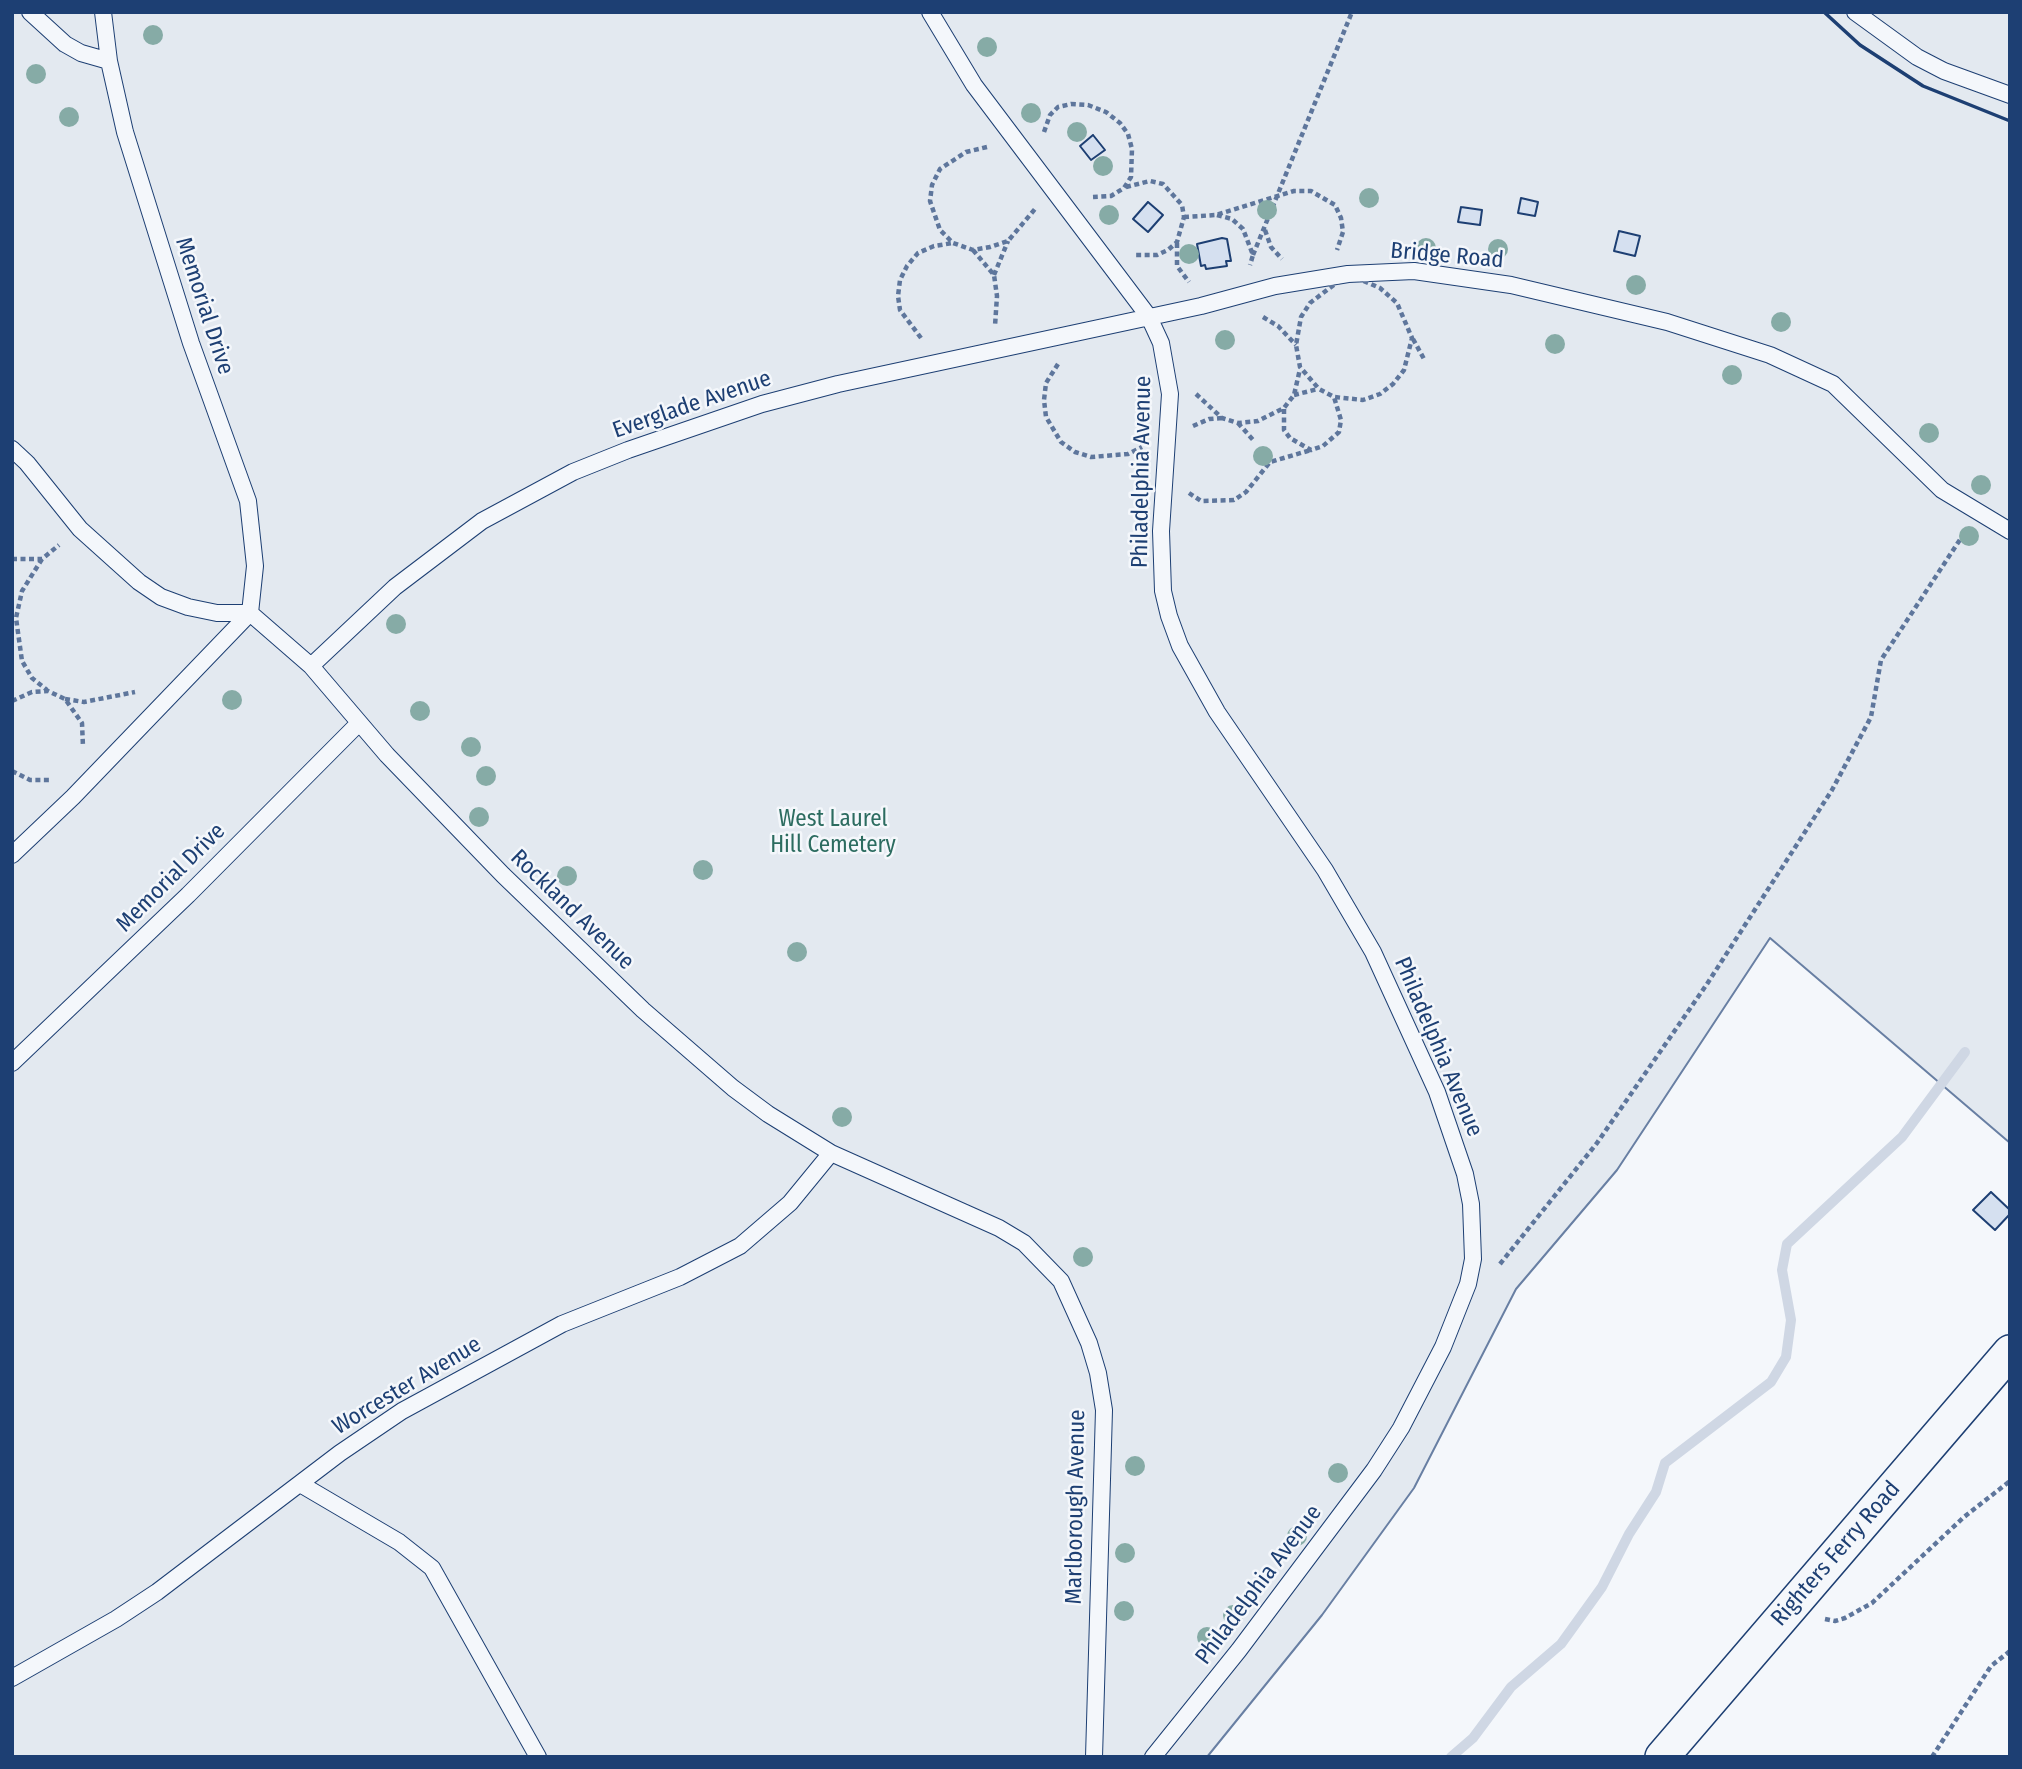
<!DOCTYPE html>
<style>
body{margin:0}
#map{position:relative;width:2022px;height:1769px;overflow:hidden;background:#f4f7fb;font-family:"Fira Sans Condensed",sans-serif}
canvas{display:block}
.frame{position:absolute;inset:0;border:14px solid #1d3f73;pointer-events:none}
</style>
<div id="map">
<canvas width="2022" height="1769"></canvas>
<div class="frame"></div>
</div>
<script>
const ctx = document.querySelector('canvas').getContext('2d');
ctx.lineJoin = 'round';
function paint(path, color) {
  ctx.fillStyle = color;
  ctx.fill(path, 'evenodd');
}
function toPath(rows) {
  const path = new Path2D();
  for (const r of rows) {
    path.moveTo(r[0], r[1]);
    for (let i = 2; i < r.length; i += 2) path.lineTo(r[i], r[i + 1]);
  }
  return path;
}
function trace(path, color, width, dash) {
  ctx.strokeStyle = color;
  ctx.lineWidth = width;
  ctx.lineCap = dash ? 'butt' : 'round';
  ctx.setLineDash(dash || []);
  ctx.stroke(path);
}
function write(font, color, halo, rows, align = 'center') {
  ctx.font = font + ' "Fira Sans Condensed",sans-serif';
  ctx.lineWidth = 5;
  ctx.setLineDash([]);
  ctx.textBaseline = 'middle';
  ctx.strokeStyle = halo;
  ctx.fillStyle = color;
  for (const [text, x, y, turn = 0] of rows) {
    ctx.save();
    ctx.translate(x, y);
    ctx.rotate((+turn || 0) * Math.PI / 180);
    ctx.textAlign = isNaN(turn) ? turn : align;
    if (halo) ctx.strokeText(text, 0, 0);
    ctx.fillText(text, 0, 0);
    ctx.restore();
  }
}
const green = toPath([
 [12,12,2010,12,2010,1143,1770,938,1617,1170,1516,1289,1414,1488,1322,1615,1207,1757,12,1757,12,12]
]);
paint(green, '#e3e9f0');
trace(green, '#687fa3', 2);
trace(toPath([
 [1451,1757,1473,1738,1511,1687,1561,1644,1602,1587,1629,1534,1656,1492,1665,1463,1771,1382,1786,1357,1791,1320,1782,1270,1787,1244,1902,1137,1965,1052]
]), '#cfd7e4', 10);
const building = toPath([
 [1093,135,1105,150,1091,160,1080,146,1093,135],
 [1521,198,1538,202,1535,216,1518,213,1521,198],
 [1148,202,1163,215,1148,232,1133,219,1148,202],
 [1461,207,1482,210,1480,225,1458,222,1461,207],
 [1619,231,1640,236,1635,256,1614,251,1619,231],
 [1222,238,1227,239,1231,261,1226,261,1227,266,1206,269,1205,265,1201,266,1197,244,1222,238],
 [1991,1192,2010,1210,2010,1214,1995,1230,1973,1210,1991,1192]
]);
paint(building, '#d5e0f0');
trace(building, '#1d3f73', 2);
const lane = toPath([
 [30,12,65,44,81,53,109,61],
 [103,12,109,61,125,132,191,343,248,501,255,566,250,613,311,666,387,755,503,875,643,1010,733,1088,768,1114,831,1153,999,1228,1024,1243,1061,1281,1089,1343,1098,1373,1104,1410,1094,1757],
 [930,12,974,85,1149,317,1161,343,1170,394,1161,531,1163,591,1169,616,1180,646,1217,712,1325,870,1373,952,1437,1092,1465,1174,1471,1204,1473,1259,1468,1284,1443,1347,1401,1428,1374,1470,1239,1650,1153,1757],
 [1855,12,1917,57,1944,71,2010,95],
 [12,449,27,463,80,529,139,582,161,597,188,607,217,613,250,613],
 [311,666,395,587,482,521,573,472,628,450,762,404,838,384,1201,306,1275,286,1348,274,1414,271,1511,285,1667,322,1770,355,1833,384,1942,490,2010,531],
 [12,855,73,797,250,613],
 [12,1063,188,895,359,723],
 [302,1485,399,1542,432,1568,538,1757],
 [12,1678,116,1619,157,1592,340,1453,402,1411,562,1324,680,1277,740,1246,790,1203,831,1153]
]);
const street = toPath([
 [1662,1757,2010,1352]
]);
trace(lane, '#1d3f73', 18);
trace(street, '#1d3f73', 36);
trace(toPath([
 [1044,132,1050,115,1058,107,1071,104,1088,105,1106,112,1120,123,1128,134,1132,149,1131,177,1124,188,1111,196,1093,197],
 [987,147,966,152,940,169,932,185,930,201,940,230,953,243,973,250,990,247,1008,241,1035,209],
 [1126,187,1150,181,1163,184,1182,205,1184,217,1177,242,1168,250,1157,255,1135,255],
 [1217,215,1232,219,1243,229,1253,255,1250,265],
 [1184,217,1216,215,1294,191,1311,191,1335,205,1341,218,1343,232,1337,250],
 [1265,230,1271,247,1282,259],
 [1177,243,1177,266,1189,282],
 [973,250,994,275,997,296,995,326],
 [1253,255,1352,12],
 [1348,274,1380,288,1397,303,1412,338,1404,370,1393,384,1380,394,1363,400,1334,397,1319,389,1300,367,1296,345,1301,317,1310,303,1348,274],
 [994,275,1008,241],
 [1263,317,1278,326,1296,345],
 [921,338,900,310,898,296,900,280,907,266,918,253,934,246,953,243],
 [1413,339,1424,359],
 [1058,364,1046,383,1044,400,1046,417,1061,442,1075,452,1091,457,1128,454,1142,447],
 [1196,394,1222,418,1238,423,1258,421,1284,408,1294,395,1300,369],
 [1294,395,1318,389],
 [1284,409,1284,430,1290,438,1311,450,1323,446,1339,432,1341,420,1334,397],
 [1238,423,1255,442],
 [1193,426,1209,419,1222,418],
 [1189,493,1201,501,1234,500,1246,492,1270,462,1311,450],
 [12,559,42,559,59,545],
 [42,559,22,591,16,618,22,661,32,678,47,690],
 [65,699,84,702,135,692],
 [12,701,32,692,48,691,65,699,82,723,83,747],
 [12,771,30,780,50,780],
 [1500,1264,1597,1143,1707,984,1832,790,1871,717,1881,660,1965,532],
 [1825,1619,1835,1621,1845,1618,1872,1603,1964,1517,2010,1481],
 [1932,1757,1991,1666,2010,1651]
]), '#5e769c', 4.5, [5, 3.5]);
trace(lane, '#f4f7fb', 16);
trace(street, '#f4f7fb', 33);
trace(toPath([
 [1824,12,1860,45,1923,86,2010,121]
]), '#1d3f73', 3.5);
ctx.fillStyle = '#86aba6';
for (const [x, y] of [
 [153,35],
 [987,47],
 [36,74],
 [1031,113],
 [69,117],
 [1077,132],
 [1103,166],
 [1369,198],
 [1267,210],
 [1109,215],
 [1426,248],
 [1498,249],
 [1189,254],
 [1636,285],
 [1781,322],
 [1225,340],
 [1555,344],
 [1732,375],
 [1929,433],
 [1263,456],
 [1981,485],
 [1969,536],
 [396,624],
 [232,700],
 [420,711],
 [471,747],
 [486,776],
 [479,817],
 [703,870],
 [567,876],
 [797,952],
 [842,1117],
 [1083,1257],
 [1135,1466],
 [1338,1473],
 [1297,1536],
 [1125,1553],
 [1124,1611],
 [1233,1615],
 [1207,1637]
]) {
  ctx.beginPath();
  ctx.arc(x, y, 10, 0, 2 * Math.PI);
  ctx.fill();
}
write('23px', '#1d3f73', '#f4f7fb', [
 ["Bridge Road",1447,256,5],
 ["Memorial Drive",204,306,72],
 ["Everglade Avenue",692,405,-19],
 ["Philadelphia Avenue",1142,472,-89],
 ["Memorial Drive",171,878,-45],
 ["Rockland Avenue",572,910,44],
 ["Philadelphia Avenue",1438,1047,67],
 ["Worcester Avenue",407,1386,-31],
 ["Marlborough Avenue",1076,1507,-89],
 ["Righters Ferry Road",1836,1554,-49],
 ["Philadelphia Avenue",1259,1585,-53]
]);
write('23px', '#2c6c60', '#f4f7fb', [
 ["West Laurel",833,820],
 ["Hill Cemetery",833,846]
]);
</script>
